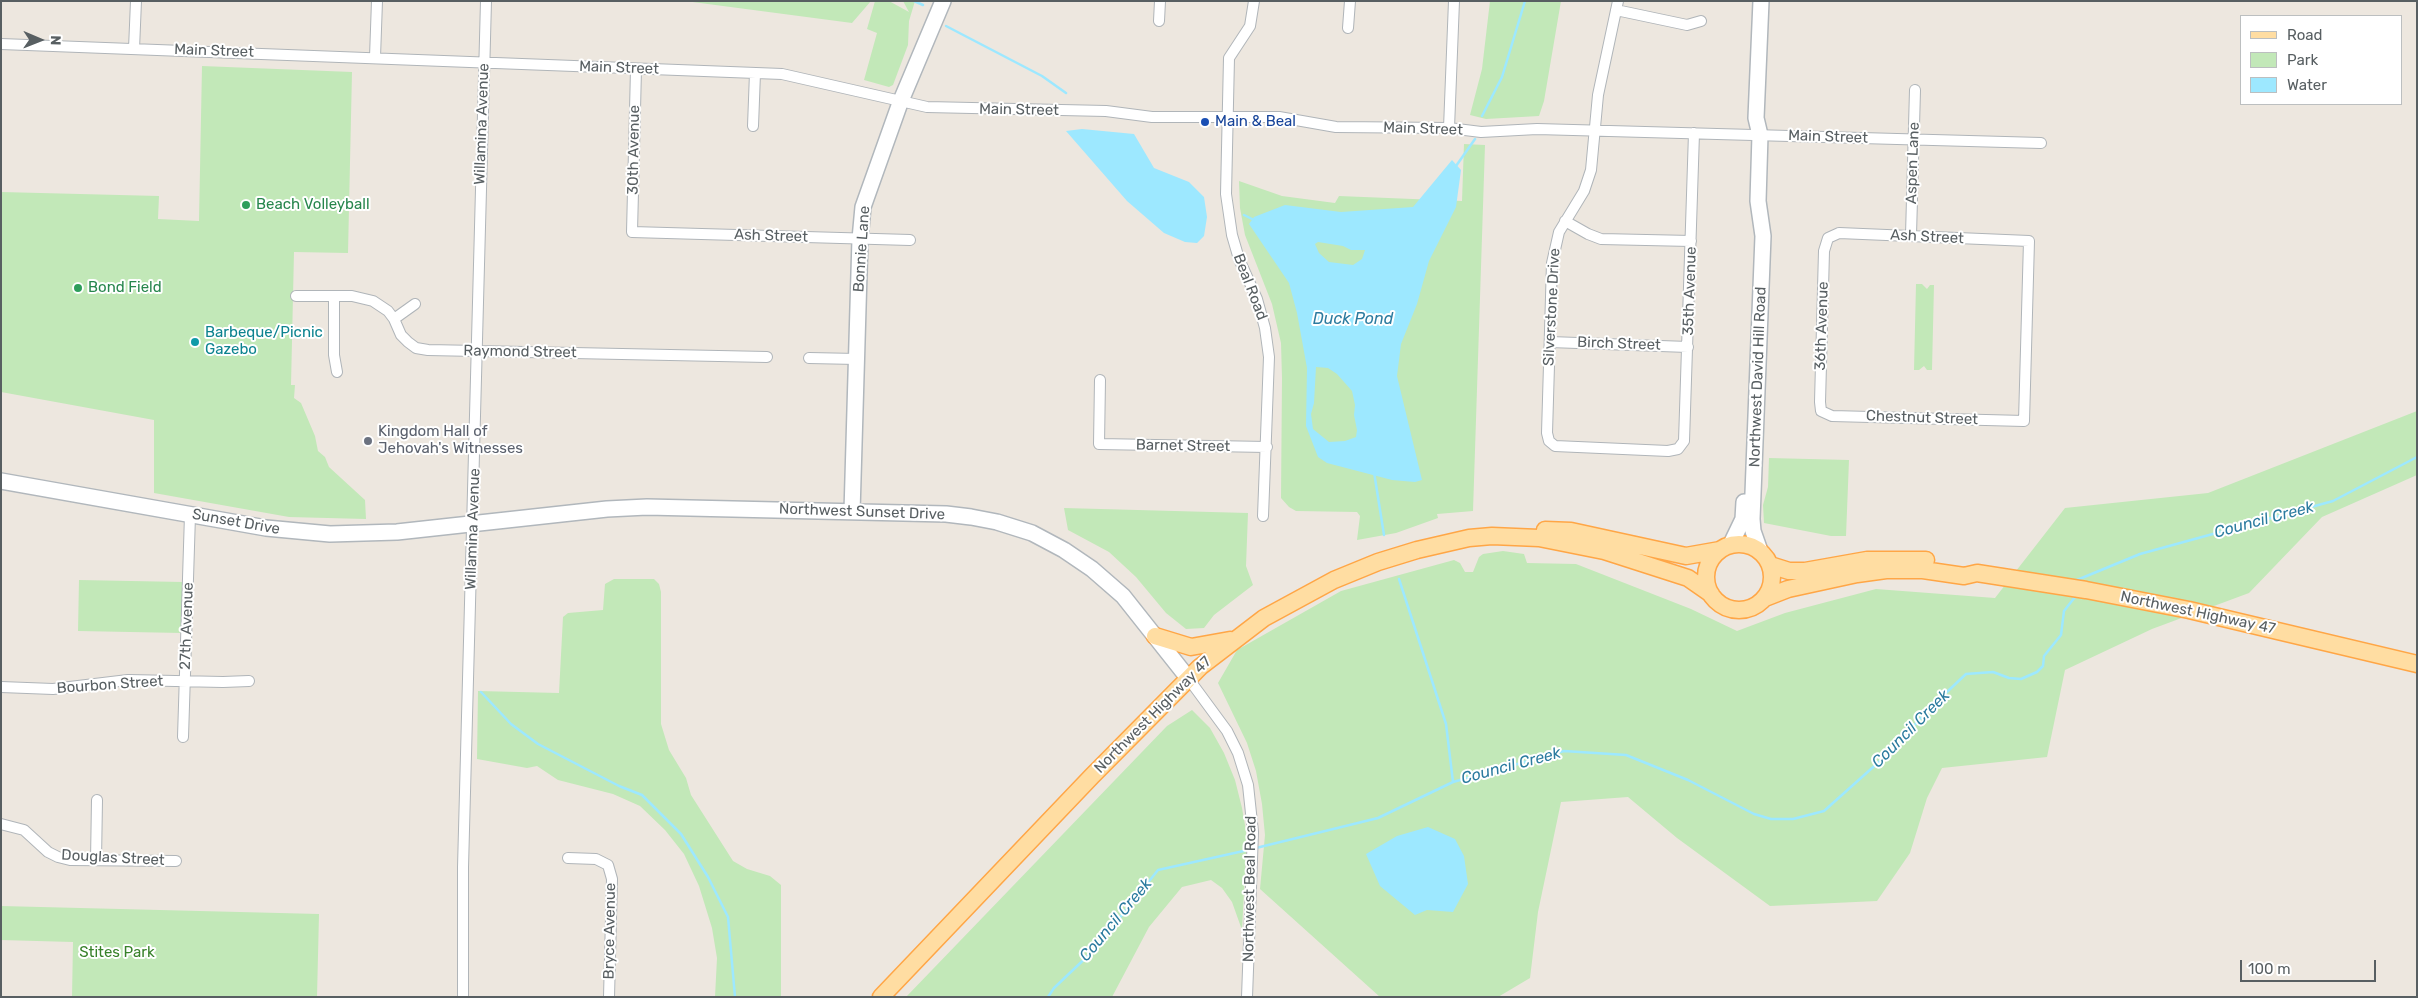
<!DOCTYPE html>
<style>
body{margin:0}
#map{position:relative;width:2418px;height:998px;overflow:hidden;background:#ede7df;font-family:Rubik,sans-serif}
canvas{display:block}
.frame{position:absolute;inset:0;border:2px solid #585f62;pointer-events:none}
.legend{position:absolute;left:2240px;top:15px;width:162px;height:90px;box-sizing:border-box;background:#fff;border:1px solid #bcbfc0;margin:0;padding:6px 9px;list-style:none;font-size:15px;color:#585f62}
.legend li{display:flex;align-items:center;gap:10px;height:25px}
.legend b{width:25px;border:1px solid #bcbfc0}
.north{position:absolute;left:15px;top:15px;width:50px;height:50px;-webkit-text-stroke:4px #fff;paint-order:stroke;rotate:91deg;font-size:14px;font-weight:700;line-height:20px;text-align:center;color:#585f62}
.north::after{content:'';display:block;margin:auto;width:18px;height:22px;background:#585f62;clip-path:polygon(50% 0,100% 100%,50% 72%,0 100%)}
.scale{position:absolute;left:2240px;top:960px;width:136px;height:22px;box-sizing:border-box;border:2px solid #585f62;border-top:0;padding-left:6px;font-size:15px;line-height:18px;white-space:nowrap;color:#585f62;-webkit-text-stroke:4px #fff;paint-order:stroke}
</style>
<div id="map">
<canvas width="2418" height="998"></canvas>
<div class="frame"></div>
<ul class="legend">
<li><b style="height:6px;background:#ffdda2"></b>Road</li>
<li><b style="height:14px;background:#c2e8b8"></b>Park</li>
<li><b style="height:14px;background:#9de8ff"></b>Water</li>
</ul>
<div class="north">N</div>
<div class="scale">100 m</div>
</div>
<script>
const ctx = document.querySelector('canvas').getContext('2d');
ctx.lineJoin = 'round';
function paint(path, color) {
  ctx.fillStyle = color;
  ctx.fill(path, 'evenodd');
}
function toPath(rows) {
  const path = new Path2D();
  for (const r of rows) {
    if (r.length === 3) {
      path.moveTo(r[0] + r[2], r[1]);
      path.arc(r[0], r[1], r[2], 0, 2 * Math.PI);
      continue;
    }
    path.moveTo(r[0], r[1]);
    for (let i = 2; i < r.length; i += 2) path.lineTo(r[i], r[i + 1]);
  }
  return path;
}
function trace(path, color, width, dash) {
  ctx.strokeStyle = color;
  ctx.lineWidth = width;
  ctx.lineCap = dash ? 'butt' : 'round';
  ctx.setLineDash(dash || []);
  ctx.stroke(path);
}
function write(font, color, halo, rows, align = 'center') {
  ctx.font = font + ' Rubik,sans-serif';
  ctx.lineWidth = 4;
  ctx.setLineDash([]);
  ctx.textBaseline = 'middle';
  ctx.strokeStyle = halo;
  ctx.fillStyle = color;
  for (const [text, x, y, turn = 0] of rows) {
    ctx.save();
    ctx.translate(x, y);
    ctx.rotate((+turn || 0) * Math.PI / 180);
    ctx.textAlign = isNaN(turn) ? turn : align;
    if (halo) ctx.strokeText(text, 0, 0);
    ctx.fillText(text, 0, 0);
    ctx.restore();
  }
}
paint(toPath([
 [685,1,871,1,852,23],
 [875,1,889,1,909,12,903,1,915,1,909,21,908,45,893,85,889,87,864,80,877,33,867,29],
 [1490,1,1561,1,1544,101,1539,116,1486,119,1470,115,1482,69],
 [202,66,352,72,348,253,294,252,291,385,295,385,294,398,301,403,315,436,318,451,325,457,329,467,365,500,366,519,289,517,154,493,154,420,1,392,1,192,159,196,158,219,199,221],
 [1464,144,1485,145,1473,511,1437,514,1438,518,1396,533,1357,540,1360,516,1357,512,1296,511,1289,507,1281,498,1282,378,1281,343,1272,304,1245,235,1240,208,1239,181,1282,196,1335,203,1339,196,1462,201],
 [1916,284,1922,284,1927,289,1930,285,1934,285,1932,370,1927,370,1924,366,1919,370,1914,370],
 [2417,411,2417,475,2322,517,2249,593,2152,629,2065,670,2047,757,1942,768,1927,798,1910,853,1877,901,1770,906,1677,838,1628,797,1561,802,1538,912,1530,978,1498,997,1380,997,1260,889,1265,835,1262,804,1256,771,1247,743,1218,683,1237,650,1341,591,1454,560,1460,563,1465,572,1473,572,1479,557,1483,554,1503,551,1524,554,1527,563,1576,564,1691,609,1737,631,1785,613,1876,589,1995,598,2065,508,2208,493],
 [1769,458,1849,460,1846,536,1831,536,1764,523,1763,505,1768,487],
 [1064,508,1248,513,1246,566,1253,585,1214,615,1204,628,1186,629,1166,613,1136,577,1109,552,1068,530],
 [614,579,654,579,659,584,661,592,661,724,669,750,686,778,691,795,733,861,747,869,770,876,781,885,781,997,715,997,717,958,712,928,699,886,684,854,665,830,640,806,613,794,558,780,537,766,527,768,477,759,478,691,559,693,563,617,568,613,603,610,605,584],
 [79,580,183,582,182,633,78,631],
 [1192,710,1210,728,1224,753,1235,780,1242,808,1246,831,1246,852,1242,930,1232,902,1222,888,1211,880,1182,887,1149,927,1112,997,906,997,1167,726],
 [1,906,319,914,317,997,72,997,73,942,1,940]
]), '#c2e8b8');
paint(toPath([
 [1082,129,1134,134,1154,168,1189,182,1204,197,1207,217,1204,236,1197,243,1185,242,1164,233,1127,201,1066,131],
 [1452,160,1461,170,1456,207,1429,261,1417,304,1401,344,1397,376,1422,480,1415,482,1392,480,1327,463,1318,457,1306,426,1307,368,1297,313,1289,283,1249,224,1254,217,1285,205,1341,212,1413,207],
 [1318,242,1343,246,1351,250,1365,250,1362,259,1353,265,1329,262,1319,253,1315,244],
 [1316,367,1328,368,1337,374,1352,391,1355,405,1354,415,1357,430,1356,437,1345,441,1329,442,1313,429,1311,414,1314,403],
 [1428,827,1455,839,1464,856,1468,884,1453,912,1427,910,1415,915,1380,886,1366,854,1397,836]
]), '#9de8ff');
trace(toPath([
 [914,1,923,5],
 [946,26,1042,76,1066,93],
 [1482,116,1502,77,1525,1],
 [1456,166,1475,139],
 [1244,215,1254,220],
 [1374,472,1384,535],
 [1399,579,1446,724,1453,782],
 [2077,580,2140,554,2333,501,2417,457],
 [481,692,511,724,538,744,619,786,642,795,681,834,708,877,728,917,735,997],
 [1256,848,1378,818,1453,782,1564,751,1626,755,1688,780,1754,814,1771,819,1793,819,1824,811,1890,752,1931,707,1966,674,1993,672,2009,678,2021,679,2037,672,2043,666,2044,656,2061,635,2064,611,2075,597],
 [1048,997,1054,988,1094,950,1158,870,1248,850]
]), '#9de8ff', 2.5);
const street = toPath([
 [1254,1,1250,26,1229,58,1226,194,1232,235,1239,259,1257,299,1265,328,1269,357,1263,516],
 [1618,1,1598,95,1591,170,1584,191,1559,232,1552,263,1547,433,1549,441,1555,446,1668,451,1678,449,1684,441,1694,133],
 [1616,10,1687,25,1701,21],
 [1159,21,1160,1],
 [1348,28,1350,1],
 [1,44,782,74,927,107,1106,111,1152,117,1279,117,1336,127,1449,128,1481,132,1537,129,2041,143],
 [134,49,136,1],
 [375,57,377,1],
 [636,69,632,232,910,240],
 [753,126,755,73],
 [1449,128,1454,1],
 [1565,221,1588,234,1601,239,1691,241],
 [1839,233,2029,241,2024,421,1832,416,1821,411,1820,402,1824,251,1828,238,1839,233],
 [1911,235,1915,90],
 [296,296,352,296,373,301,388,311,394,319,401,335,408,342,416,348,428,350,767,357],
 [334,296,334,355,337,372],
 [394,319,415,304],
 [1550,342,1688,347],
 [809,358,857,359],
 [1100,380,1099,444,1267,447],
 [1188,678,1227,731,1238,753,1248,785,1253,832,1247,997],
 [1,687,53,689,128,680,223,682,249,681],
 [183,737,190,515],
 [1,824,24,830,48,852,58,857,70,860,176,861],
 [568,858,596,859,608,865,612,879,609,997],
 [96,860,97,800],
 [463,997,463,867,486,1]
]);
const secondary = toPath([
 [1,481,266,528,330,534,397,532,607,509,647,507,946,514,971,517,997,522,1032,533,1064,550,1092,569,1123,596,1188,678],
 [852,512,860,239,863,207,900,103,943,1],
 [1731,544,1743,519,1744,502],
 [1760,551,1753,531,1752,519,1763,236,1758,201,1760,135,1756,118,1761,1]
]);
const primary = toPath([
 [1545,530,1571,531,1686,556,1720,550],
 [1739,577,33],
 [1770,565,1789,571,1805,571,1867,560,1926,560],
 [1765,598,1788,589,1857,574,1886,570,1923,570,1964,576,1977,573,2086,590,2189,610,2417,664],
 [1155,636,1191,647,1230,640],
 [881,997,1092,776,1200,667,1264,618,1334,580,1378,562,1417,550,1469,538,1492,536,1539,538,1604,551,1688,578,1711,594]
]);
trace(street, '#b0b5b9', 12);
trace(secondary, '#b1b7bc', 18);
trace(primary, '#ffa646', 19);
trace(street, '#fff', 10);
trace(secondary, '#fff', 15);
trace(primary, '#ffdda2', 16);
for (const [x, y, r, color] of [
 [1205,122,5,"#1a4fb4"],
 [246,205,5,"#2e9e5b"],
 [78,288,5,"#2e9e5b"],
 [195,342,5,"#0f9aa8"],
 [368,441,5,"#6b7280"]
]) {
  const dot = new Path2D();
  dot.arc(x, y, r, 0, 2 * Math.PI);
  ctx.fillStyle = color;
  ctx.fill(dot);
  trace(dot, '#fff', 2);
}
write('15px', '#585f62', '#fff', [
 ["Main Street",214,51,2],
 ["Main Street",619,68,2],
 ["Main Street",1019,110,1],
 ["Willamina Avenue",482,124,-88],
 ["Main Street",1423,129,2],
 ["Main Street",1828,137,2],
 ["30th Avenue",634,150,-89],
 ["Aspen Lane",1913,163,-88],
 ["Ash Street",771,236,2],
 ["Ash Street",1927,237,3],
 ["Bonnie Lane",862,249,-86],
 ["Beal Road",1250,287,69],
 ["35th Avenue",1690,291,-88],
 ["Silverstone Drive",1552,307,-87],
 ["36th Avenue",1822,326,-88],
 ["Birch Street",1619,344,2],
 ["Raymond Street",520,352,1],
 ["Northwest David Hill Road",1758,377,-88],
 ["Chestnut Street",1922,418,2],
 ["Barnet Street",1183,446,1],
 ["Northwest Sunset Drive",862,512,2],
 ["Sunset Drive",236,522,10],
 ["Willamina Avenue",473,529,-88],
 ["Northwest Highway 47",2198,613,12],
 ["27th Avenue",187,626,-88],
 ["Bourbon Street",110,685,-4],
 ["Northwest Highway 47",1153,715,-45],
 ["Douglas Street",113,858,3],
 ["Northwest Beal Road",1250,889,-89],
 ["Bryce Avenue",610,931,-89]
]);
write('15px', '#164399', '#fff', [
 ["Main & Beal",1215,122]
], 'left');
write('15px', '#27864d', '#fff', [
 ["Beach Volleyball",256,205],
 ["Bond Field",88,288]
], 'left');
write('15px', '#0d838f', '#fff', [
 ["Barbeque/Picnic",205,333],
 ["Gazebo",205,350]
], 'left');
write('15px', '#5b616d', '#fff', [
 ["Kingdom Hall of",378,432],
 ["Jehovah's Witnesses",378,449]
], 'left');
write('15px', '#38812a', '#fff', [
 ["Stites Park",117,953]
]);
write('italic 16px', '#2b7b9f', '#fff', [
 ["Duck Pond",1353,319],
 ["Council Creek",2264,520,-15],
 ["Council Creek",1911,729,-45],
 ["Council Creek",1511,766,-15],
 ["Council Creek",1116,920,-50]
]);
</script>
